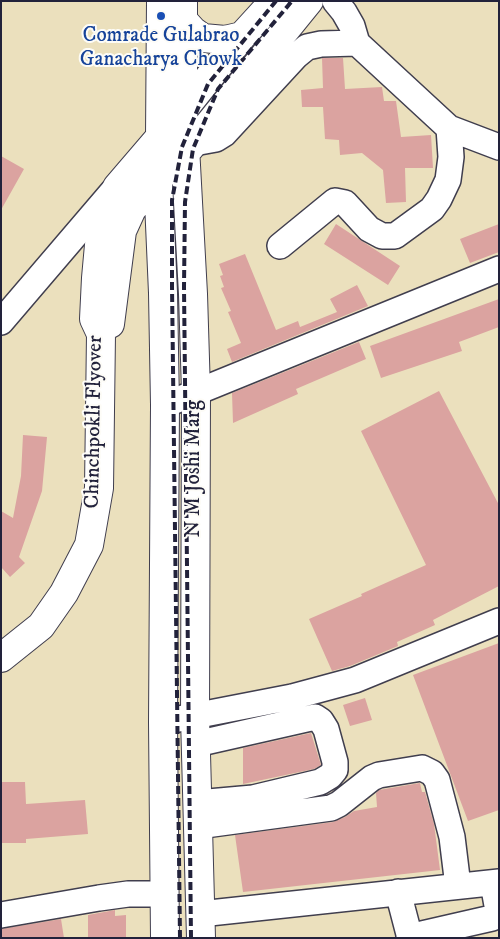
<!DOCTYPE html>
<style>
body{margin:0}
#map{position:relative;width:500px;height:939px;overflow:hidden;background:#ebe0bd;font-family:"IM FELL DW Pica",serif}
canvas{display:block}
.frame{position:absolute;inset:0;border:2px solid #22223b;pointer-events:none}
</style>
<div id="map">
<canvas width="500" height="939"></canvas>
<div class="frame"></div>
</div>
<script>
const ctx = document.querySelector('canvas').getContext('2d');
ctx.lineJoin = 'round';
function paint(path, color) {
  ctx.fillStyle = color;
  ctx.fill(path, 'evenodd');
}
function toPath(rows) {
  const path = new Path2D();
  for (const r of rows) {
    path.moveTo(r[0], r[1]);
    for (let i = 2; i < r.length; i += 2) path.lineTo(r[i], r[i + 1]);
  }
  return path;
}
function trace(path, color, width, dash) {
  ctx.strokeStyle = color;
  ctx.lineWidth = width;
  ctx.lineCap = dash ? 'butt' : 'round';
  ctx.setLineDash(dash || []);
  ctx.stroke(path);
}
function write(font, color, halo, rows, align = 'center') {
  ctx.font = font + ' "IM FELL DW Pica",serif';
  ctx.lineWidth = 4;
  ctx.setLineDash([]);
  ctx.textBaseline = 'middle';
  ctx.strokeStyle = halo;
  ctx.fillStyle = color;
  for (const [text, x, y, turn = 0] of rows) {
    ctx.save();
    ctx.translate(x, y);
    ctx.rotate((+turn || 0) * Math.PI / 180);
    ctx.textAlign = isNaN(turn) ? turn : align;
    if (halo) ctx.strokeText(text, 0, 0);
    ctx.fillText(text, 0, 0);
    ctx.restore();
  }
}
paint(toPath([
 [322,58,343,58,345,89,382,87,384,101,396,101,401,137,431,135,433,168,405,168,406,202,386,203,383,170,362,153,340,155,339,140,325,139,323,107,302,107,301,90,323,88],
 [1,156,24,169,1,210],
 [336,224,400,266,388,285,324,244],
 [499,224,499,252,470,263,460,239],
 [245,254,276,330,298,321,300,327,337,312,330,299,357,285,368,306,232,362,227,349,241,343,228,312,231,311,221,288,224,287,220,276,223,275,219,264],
 [499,299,499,327,459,342,462,351,381,378,370,346],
 [359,342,366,359,296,389,298,394,233,423,232,393],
 [439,391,499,505,499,586,433,620,435,625,397,642,398,646,350,666,332,671,309,619,362,596,361,594,426,565,361,431],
 [23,435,47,437,42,491,19,557,25,563,10,577,1,567,1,511,13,518,21,476],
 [499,643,499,810,468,821,413,675],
 [365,698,372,720,350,726,343,705],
 [311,733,321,765,314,769,243,784,243,748],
 [1,782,25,782,26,804,85,800,88,834,26,839,26,843,1,843],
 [420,783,422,792,425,792,434,824,440,870,243,892,235,835,333,822,345,817,354,811,377,807,376,793,379,790],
 [115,910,115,916,126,915,126,938,88,938,88,915],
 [61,919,64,938,1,938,1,929]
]), '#dba3a0');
const minor = toPath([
 [335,1,344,12,352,26,357,43,449,128,499,147],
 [194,143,216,139,224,134,296,56,307,47,321,44,357,43],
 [280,246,335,201,345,203,369,229,382,236,395,236,432,209,439,199,448,180,451,157,449,128],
 [1,322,113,191],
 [165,405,499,269],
 [163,722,292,697,355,680,499,621],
 [196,744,315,717,321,721,326,729,335,762,335,770,330,776,320,782,253,798,197,803],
 [198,826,331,808,339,804,372,778,379,775,422,768,432,773,437,780,452,837,458,886],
 [398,892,410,938],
 [200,914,499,882],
 [1,915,99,898,128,894,164,894],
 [409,937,492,918,496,916,498,911,493,883]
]);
const major = toPath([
 [161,1,160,136,158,179,163,293,165,405,163,722,165,938],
 [183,1,183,110,193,294,196,392,195,717,201,938],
 [171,19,183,20,193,31,203,38,225,40,242,36],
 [110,324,122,231,132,209,158,179,184,155,309,1],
 [1,658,41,626,64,593,89,545,99,488,101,334,94,319,96,278,100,234,117,187,183,110,242,36,274,1]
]);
trace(minor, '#403e4e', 28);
trace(major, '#403e4e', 30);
trace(minor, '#fff', 25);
trace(major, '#fff', 28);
trace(toPath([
 [180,938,172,286,172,200,182,147,208,84,276,1],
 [191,938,184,287,185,202,193,149,218,89,292,1]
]), '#22223b', 4, [8, 4]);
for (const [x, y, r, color] of [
 [161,16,5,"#1a4fb4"]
]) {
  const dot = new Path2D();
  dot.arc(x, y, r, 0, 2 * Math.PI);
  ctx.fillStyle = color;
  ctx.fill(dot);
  trace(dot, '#fdfcf7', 2);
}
write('21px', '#164399', '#fdfcf7', [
 ["Comrade Gulabrao",161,37],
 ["Ganacharya Chowk",161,61]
]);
write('21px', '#22223b', '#fdfcf7', [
 ["Chinchpokli Flyover",95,422,-89],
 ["N M Joshi Marg",195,469,-90]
]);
</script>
